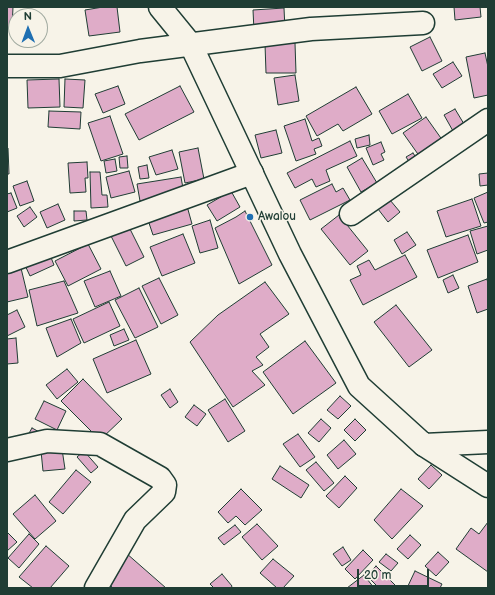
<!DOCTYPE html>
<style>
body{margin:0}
#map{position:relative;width:495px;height:595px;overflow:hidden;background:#f7f3e8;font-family:"Balsamiq Sans",sans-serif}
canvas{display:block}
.frame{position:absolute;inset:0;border:8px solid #1f3d34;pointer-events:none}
.north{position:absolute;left:8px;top:8px;width:40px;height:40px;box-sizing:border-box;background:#f7f3e8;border:1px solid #a1aaa0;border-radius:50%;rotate:359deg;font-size:11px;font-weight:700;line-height:16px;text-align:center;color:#1f3d34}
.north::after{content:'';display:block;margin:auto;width:14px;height:18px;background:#1f6fb2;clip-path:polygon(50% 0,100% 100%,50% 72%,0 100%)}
.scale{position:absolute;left:357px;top:569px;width:72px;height:18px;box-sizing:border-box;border:2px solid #1f3d34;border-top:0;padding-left:5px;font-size:12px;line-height:14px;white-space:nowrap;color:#1f3d34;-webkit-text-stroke:3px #f7f3e8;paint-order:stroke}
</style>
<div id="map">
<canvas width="495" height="595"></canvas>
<div class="frame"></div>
<div class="north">N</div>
<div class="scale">20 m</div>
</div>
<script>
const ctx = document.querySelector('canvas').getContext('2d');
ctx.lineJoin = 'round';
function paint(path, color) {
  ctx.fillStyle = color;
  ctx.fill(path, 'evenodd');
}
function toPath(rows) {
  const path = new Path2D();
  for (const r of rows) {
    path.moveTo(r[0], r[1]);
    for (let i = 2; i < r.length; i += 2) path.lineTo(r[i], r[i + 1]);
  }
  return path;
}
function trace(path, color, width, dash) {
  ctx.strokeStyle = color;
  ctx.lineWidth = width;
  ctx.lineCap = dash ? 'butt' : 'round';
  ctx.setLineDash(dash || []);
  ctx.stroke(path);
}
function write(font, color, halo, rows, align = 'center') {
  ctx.font = font + ' "Balsamiq Sans",sans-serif';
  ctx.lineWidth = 3;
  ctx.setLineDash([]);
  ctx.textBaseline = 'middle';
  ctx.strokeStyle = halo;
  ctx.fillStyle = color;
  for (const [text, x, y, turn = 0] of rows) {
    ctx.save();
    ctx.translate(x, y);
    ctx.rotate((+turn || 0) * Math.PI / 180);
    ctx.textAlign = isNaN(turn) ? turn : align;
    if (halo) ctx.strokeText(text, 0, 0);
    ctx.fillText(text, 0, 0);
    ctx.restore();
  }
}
const building = toPath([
 [7,7,13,7,12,28,7,27,7,7],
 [103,7,117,7,120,32,89,36,85,10,103,7],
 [454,7,480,7,481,17,455,20,454,7],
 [284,8,285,29,254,31,253,10,284,8],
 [430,37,442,61,422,71,410,47,430,37],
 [295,43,296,73,266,73,265,44,295,43],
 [485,53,488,67,488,95,474,98,466,57,485,53],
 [453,62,462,76,442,88,433,74,453,62],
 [295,75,299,101,278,105,274,78,295,75],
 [59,79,60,107,28,108,27,80,59,79],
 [65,79,85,80,83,108,64,107,65,79],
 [118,86,125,104,103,113,95,94,118,86],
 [180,86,194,112,139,140,125,114,180,86],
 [356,87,372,114,343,131,338,124,317,136,306,116,356,87],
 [408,94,422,118,392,134,379,111,408,94],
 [455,109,464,124,453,131,444,115,455,109],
 [49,111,81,112,80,129,48,127,49,111],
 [110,116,123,154,101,161,88,123,110,116],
 [426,117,443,141,420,157,403,133,426,117],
 [305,119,312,141,319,138,322,146,314,149,316,154,296,161,284,126,305,119],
 [276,130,282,153,261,158,255,135,276,130],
 [369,135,370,145,357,148,355,139,369,135],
 [350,141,357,156,326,170,330,181,316,187,312,179,295,188,287,173,350,141],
 [381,142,385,152,381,154,384,160,373,165,366,148,381,142],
 [7,148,8,148,9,174,7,174,7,148],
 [198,148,204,179,185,183,179,152,198,148],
 [172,150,178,169,156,175,149,157,172,150],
 [413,153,417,159,410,163,406,157,413,153],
 [127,156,128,168,120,168,119,157,127,156],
 [362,158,377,183,361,192,347,167,362,158],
 [115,159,117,171,106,173,104,161,115,159],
 [87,162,88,178,85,178,86,192,70,193,68,163,87,162],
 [147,165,149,178,140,179,138,167,147,165],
 [129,171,135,192,111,198,106,177,129,171],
 [90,172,100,172,102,195,107,195,108,207,91,208,90,172],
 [488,173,488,185,480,186,479,174,488,173],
 [181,177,184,194,140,201,137,184,181,177],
 [27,181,34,201,20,206,13,186,27,181],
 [332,184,336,192,343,188,350,200,310,220,300,200,332,184],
 [231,191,240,207,217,221,207,205,231,191],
 [488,192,488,222,484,223,474,198,488,192],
 [11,193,17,208,7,212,7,194,11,193],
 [472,199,481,226,446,237,437,211,472,199],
 [390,200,400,212,388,222,378,209,390,200],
 [58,204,65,220,47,228,40,212,58,204],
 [187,206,192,224,153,235,147,217,187,206],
 [30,207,37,217,24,227,17,216,30,207],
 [74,211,86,211,87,220,74,221,74,211],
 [245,211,272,265,239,284,215,228,236,217,245,211],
 [339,215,368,251,350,265,321,229,339,215],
 [210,220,218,248,200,253,192,226,210,220],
 [126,221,144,257,126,266,108,230,126,221],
 [488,226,488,250,477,254,470,231,488,226],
 [407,232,416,245,402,254,394,240,407,232],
 [183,234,195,263,162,276,150,247,183,234],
 [468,235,478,262,438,278,427,250,468,235],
 [88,244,101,269,68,286,55,261,88,244],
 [48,250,54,265,30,276,23,261,48,250],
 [405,255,417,277,363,305,350,280,361,275,357,266,369,260,375,270,405,255],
 [20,264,28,297,7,302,7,267,20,264],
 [110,271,121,296,95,307,84,281,110,271],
 [453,275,459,288,448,293,443,280,453,275],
 [159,278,178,315,161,324,142,286,159,278],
 [487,279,488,284,488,309,477,313,468,286,487,279],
 [64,281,78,313,37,326,29,290,64,281],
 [265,282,289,314,260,334,269,347,256,357,263,365,252,371,265,385,233,407,190,342,218,315,265,282],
 [139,288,158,327,135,338,115,300,139,288],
 [109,302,120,326,84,343,73,319,109,302],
 [396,305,432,350,409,367,374,322,396,305],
 [17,310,25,327,7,336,7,315,17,310],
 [71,319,81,343,57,357,46,328,71,319],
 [124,329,129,340,114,346,110,335,124,329],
 [16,338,18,363,7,364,7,339,16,338],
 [136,340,151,374,107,393,93,359,136,340],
 [305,341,336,383,293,414,263,372,305,341],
 [67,369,78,382,57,399,46,385,67,369],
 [83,379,122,419,100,440,61,401,83,379],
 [170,389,178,402,170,408,161,395,170,389],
 [340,396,351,406,338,419,327,410,340,396],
 [225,399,245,431,228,442,208,410,225,399],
 [44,401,66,411,57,430,35,419,44,401],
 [194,405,206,414,197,426,185,417,194,405],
 [321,419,331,428,319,442,308,433,321,419],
 [355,419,366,430,355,441,344,430,355,419],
 [32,428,43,434,28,435,32,428],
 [298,434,315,457,300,467,283,444,298,434],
 [344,440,356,454,338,469,327,455,344,440],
 [62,449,65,469,43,471,41,451,62,449],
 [84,451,98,467,91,473,77,457,84,451],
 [316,462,334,483,324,491,306,470,316,462],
 [431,465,442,475,429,489,418,479,431,465],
 [280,466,309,485,301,498,272,479,280,466],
 [76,470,91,482,63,514,49,502,76,470],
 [345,476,357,488,339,508,326,496,345,476],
 [241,489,262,510,245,525,236,516,228,523,218,512,241,489],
 [401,489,423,506,392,539,374,520,401,489],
 [35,495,56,521,35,539,13,514,35,495],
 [488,522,488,572,456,549,471,528,479,534,488,522],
 [257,524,278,546,262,560,242,537,257,524],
 [235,525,241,532,224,545,218,538,235,525],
 [7,532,17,542,7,551,7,532],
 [29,534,39,544,19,568,8,558,29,534],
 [410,535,421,545,408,559,397,549,410,535],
 [46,546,69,566,50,588,33,588,19,577,46,546],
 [343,547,351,560,342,566,333,554,343,547],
 [363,550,373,560,355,579,345,569,363,550],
 [438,552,449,562,436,576,425,566,438,552],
 [126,553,166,588,113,588,103,579,126,553],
 [386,554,398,563,391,571,379,562,386,554],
 [273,559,294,576,283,588,277,588,260,573,273,559],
 [376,566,395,585,392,588,379,588,367,576,376,566],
 [415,571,442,584,440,588,407,588,415,571],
 [222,574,232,586,231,588,214,588,210,584,222,574],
 [364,575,374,588,347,588,364,575]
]);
paint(building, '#dfacc8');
trace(building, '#1f3d34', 1);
const minor = toPath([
 [7,66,60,66,140,51,311,29,423,23],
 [351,214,488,120],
 [7,262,252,173],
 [424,445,488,486],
 [7,450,47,441,100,444,160,478,165,485,164,492,135,520,96,588]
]);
const tertiary = toPath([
 [160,7,191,45,290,254,359,386,424,445,488,442]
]);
trace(minor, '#1f3d34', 25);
trace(tertiary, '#1f3d34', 25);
trace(minor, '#f7f3e8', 22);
trace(tertiary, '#f7f3e8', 22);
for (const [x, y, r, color] of [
 [250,217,4,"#1f6fb2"]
]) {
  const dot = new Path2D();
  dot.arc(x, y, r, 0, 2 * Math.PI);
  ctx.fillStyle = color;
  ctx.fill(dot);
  trace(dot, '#f7f3e8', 1.5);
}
write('12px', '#1f3d34', '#f7f3e8', [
 ["Awalou",258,217]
], 'left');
</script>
